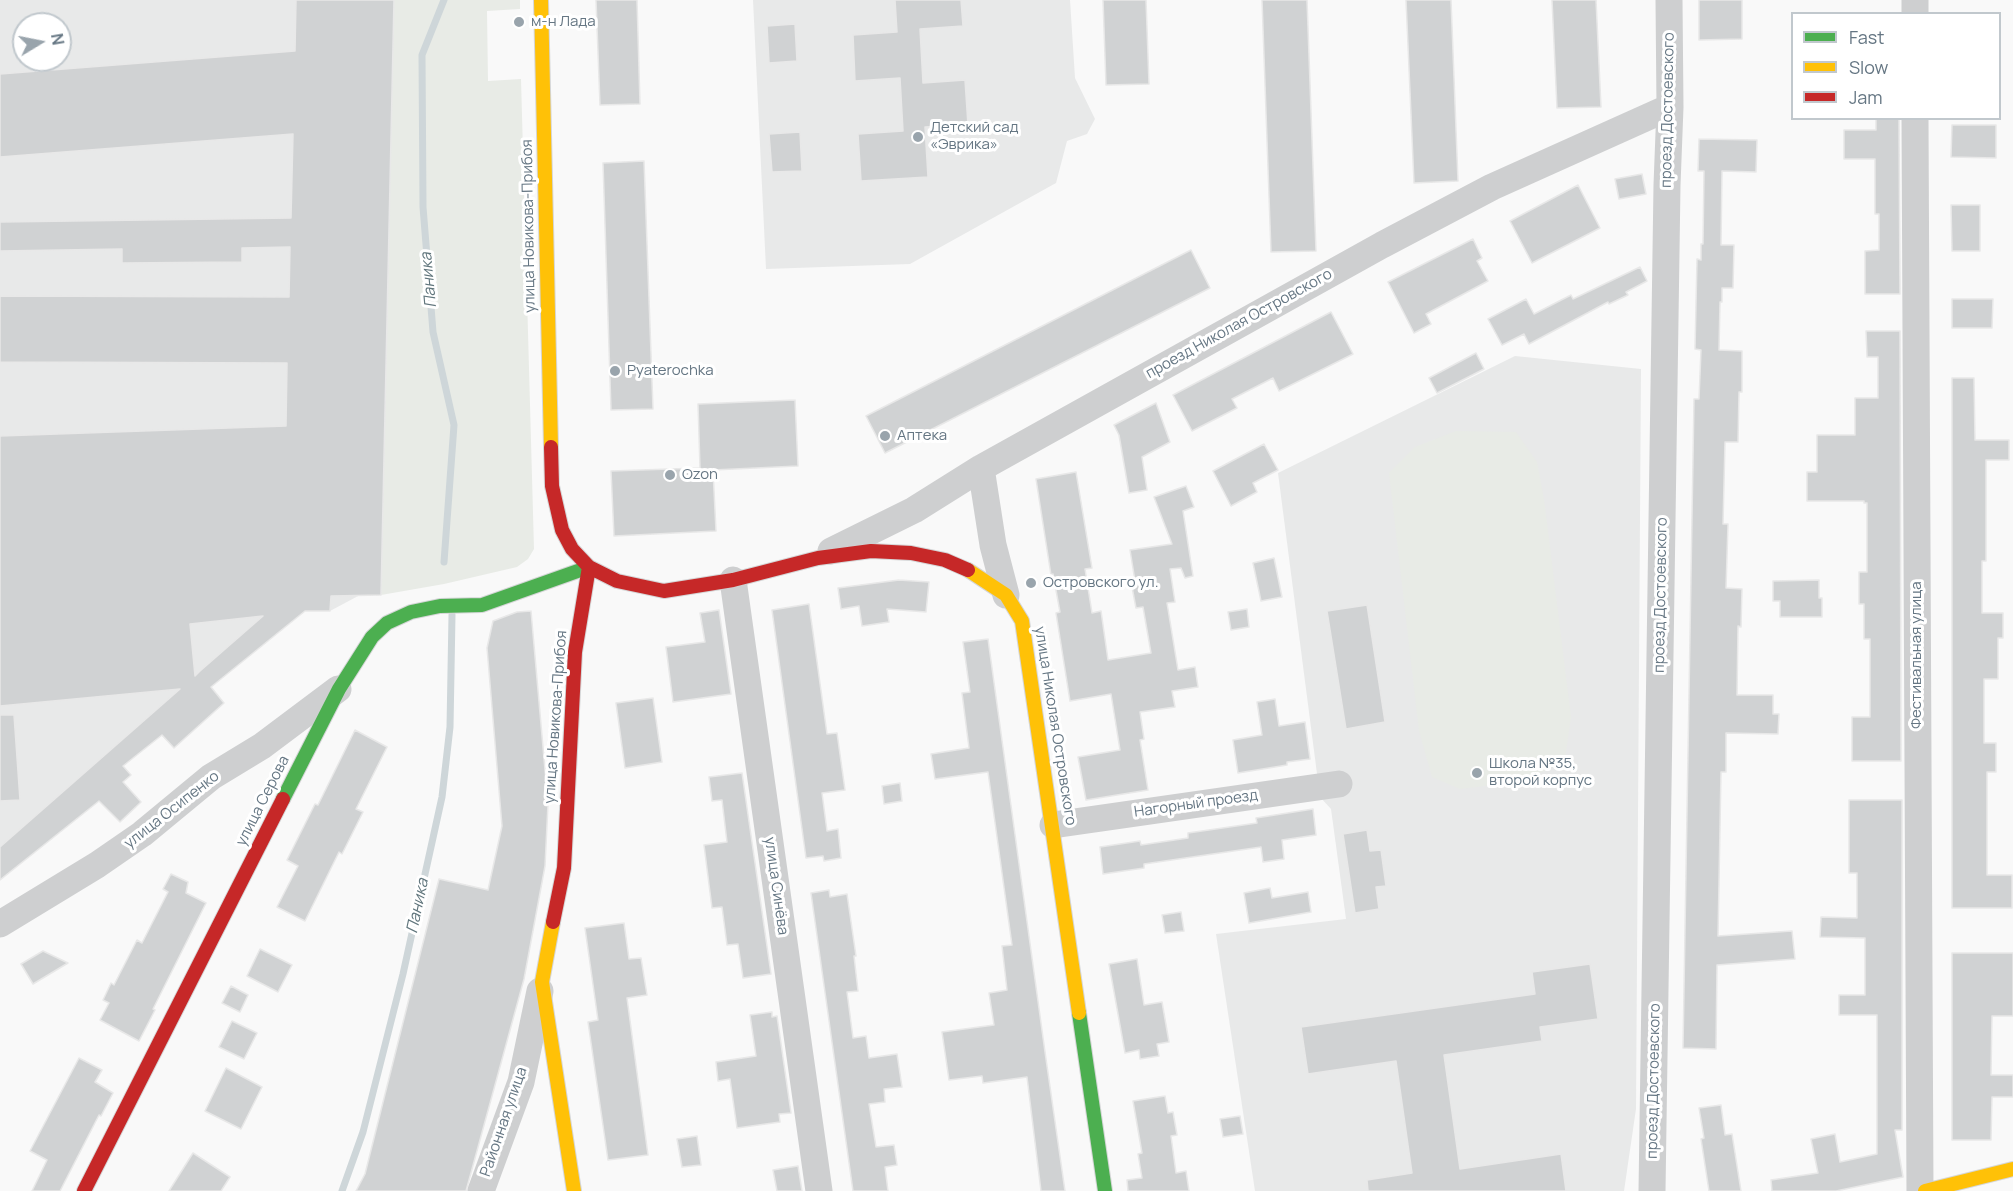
<!DOCTYPE html>
<meta charset="utf-8">
<style>
body{margin:0}
#map{position:relative;width:2013px;height:1191px;overflow:hidden;background:#f9f9f9;font-family:Manrope,sans-serif}
canvas{display:block}
.legend{position:absolute;left:1791px;top:12px;width:210px;height:108px;box-sizing:border-box;background:#fff;border:2px solid #c1c8cd;margin:0;padding:8px 10px;list-style:none;font-size:18px;color:#657683}
.legend li{display:flex;align-items:center;gap:12px;height:30px}
.legend b{width:30px;border:2px solid #c1c8cd}
.north{position:absolute;left:12px;top:12px;width:60px;height:60px;box-sizing:border-box;background:#fff;border:2px solid #c1c8cd;border-radius:50%;rotate:80deg;font-size:16px;font-weight:700;line-height:24px;text-align:center;color:#657683}
.north::after{content:'';display:block;margin:auto;width:21px;height:27px;background:#99a4ac;clip-path:polygon(50% 0,100% 100%,50% 72%,0 100%)}
</style>
<div id="map">
<canvas width="2013" height="1191"></canvas>
<ul class="legend">
<li><b style="height:8px;background:#4caf50"></b>Fast</li>
<li><b style="height:8px;background:#ffc107"></b>Slow</li>
<li><b style="height:8px;background:#c62828"></b>Jam</li>
</ul>
<div class="north">N</div>
</div>
<script>
const ctx = document.querySelector('canvas').getContext('2d');
ctx.lineJoin = 'round';
function paint(path, color) {
  ctx.fillStyle = color;
  ctx.fill(path, 'evenodd');
}
function toPath(rows) {
  const path = new Path2D();
  for (const r of rows) {
    path.moveTo(r[0], r[1]);
    for (let i = 2; i < r.length; i += 2) path.lineTo(r[i], r[i + 1]);
  }
  return path;
}
function trace(path, color, width, dash) {
  ctx.strokeStyle = color;
  ctx.lineWidth = width;
  ctx.lineCap = dash ? 'butt' : 'round';
  ctx.setLineDash(dash || []);
  ctx.stroke(path);
}
function write(font, color, halo, rows, align = 'center') {
  ctx.font = font + ' Manrope,sans-serif';
  ctx.lineWidth = 6;
  ctx.setLineDash([]);
  ctx.textBaseline = 'middle';
  ctx.strokeStyle = halo;
  ctx.fillStyle = color;
  for (const [text, x, y, turn = 0] of rows) {
    ctx.save();
    ctx.translate(x, y);
    ctx.rotate((+turn || 0) * Math.PI / 180);
    ctx.textAlign = isNaN(turn) ? turn : align;
    if (halo) ctx.strokeText(text, 0, 0);
    ctx.fillText(text, 0, 0);
    ctx.restore();
  }
}
paint(toPath([
 [0,0,394,0,381,595,360,595,330,611,304,611,211,687,224,703,174,748,161,735,123,766,131,775,0,880],
 [24,24,60,24,60,60,24,60],
 [753,0,1070,0,1075,78,1095,119,1087,134,1067,141,1056,183,910,264,766,269],
 [1515,356,1641,369,1636,1109,1624,1191,1255,1191,1216,934,1346,919,1331,809,1320,797,1278,473]
]), '#e8e9e9');
paint(toPath([
 [394,0,520,0,520,9,487,11,488,81,521,79,534,549,528,559,517,567,444,584,381,595],
 [1456,431,1516,432,1537,462,1544,499,1571,717,1565,759,1546,771,1501,784,1460,789,1432,777,1419,731,1389,473,1415,447]
]), '#e8ebe6');
trace(toPath([
 [444,562,454,425,433,332,423,207,422,55,444,0],
 [342,1191,363,1132,403,974,442,797,450,727,452,615]
]), '#ced6d9', 7);
const building = toPath([
 [296,0,394,0,381,595,331,596,330,611,305,611,211,687,224,703,174,748,162,735,123,766,131,775,123,782,141,802,120,822,99,801,0,880,0,847,180,689,0,706,0,436,286,426,287,363,0,362,0,296,289,297,290,247,242,248,242,262,122,263,122,249,0,251,0,222,291,218,293,134,0,157,0,74,295,51,296,0],
 [263,616,200,671,195,676,190,624,263,616],
 [596,0,637,0,640,104,600,105,596,0],
 [895,0,961,0,963,26,920,29,923,83,965,80,968,125,925,127,928,177,861,181,858,134,903,131,900,78,855,81,853,35,897,32,895,0],
 [1103,0,1146,0,1149,84,1106,85,1103,0],
 [1262,0,1307,0,1316,251,1271,252,1262,0],
 [1406,0,1451,0,1458,181,1414,183,1406,0],
 [1552,0,1596,0,1601,107,1557,108,1552,0],
 [1699,0,1742,0,1742,39,1699,40,1699,0],
 [795,24,797,61,769,63,767,26,795,24],
 [1876,118,1899,118,1900,294,1865,294,1865,251,1879,250,1879,214,1875,214,1875,159,1844,159,1844,130,1876,130,1876,118],
 [1952,125,1996,125,1996,158,1951,157,1952,125],
 [800,132,802,171,772,172,769,134,800,132],
 [1699,139,1757,140,1756,172,1722,171,1721,245,1734,245,1733,288,1722,288,1722,302,1720,302,1719,350,1742,351,1742,392,1739,392,1738,442,1725,442,1723,524,1728,524,1726,588,1742,589,1741,627,1738,626,1737,695,1773,695,1773,714,1779,714,1778,734,1726,733,1726,772,1721,772,1718,936,1792,931,1795,959,1717,965,1716,1049,1683,1048,1694,399,1699,399,1701,350,1695,349,1697,259,1701,260,1701,244,1703,244,1704,171,1698,171,1699,139],
 [644,161,653,409,611,410,603,163,644,161],
 [1642,174,1646,194,1619,199,1615,179,1642,174],
 [1578,185,1600,228,1532,263,1510,221,1578,185],
 [1951,205,1980,205,1980,251,1952,251,1951,205],
 [1473,239,1482,258,1477,261,1488,281,1426,314,1431,324,1414,333,1388,282,1473,239],
 [1191,250,1210,288,885,453,866,416,1191,250],
 [1640,267,1647,281,1626,292,1628,295,1609,304,1608,302,1529,344,1524,334,1502,345,1488,319,1526,299,1534,314,1571,295,1573,299,1640,267],
 [1952,299,1993,299,1992,328,1952,328,1952,299],
 [1331,312,1353,354,1279,391,1273,378,1232,399,1237,408,1192,431,1173,395,1331,312],
 [1866,331,1900,331,1901,761,1852,761,1852,717,1870,717,1870,639,1864,639,1864,604,1859,604,1859,572,1867,572,1867,503,1864,503,1864,501,1807,501,1807,472,1817,472,1817,435,1855,435,1855,398,1878,398,1878,357,1867,357,1866,331],
 [1476,353,1484,369,1437,393,1429,378,1476,353],
 [1952,378,1974,378,1975,440,2009,440,2009,460,1986,460,1986,561,1982,561,1982,613,2003,613,2003,638,1998,638,1998,679,1984,679,1984,743,1996,743,1996,772,1987,772,1987,875,2012,875,2012,908,1952,908,1952,378],
 [795,400,798,466,713,470,716,531,614,536,611,471,700,468,698,404,795,400],
 [1156,403,1170,442,1142,457,1147,490,1129,493,1119,435,1114,425,1156,403],
 [1264,444,1278,470,1253,483,1257,492,1231,506,1213,471,1264,444],
 [1076,472,1092,568,1085,569,1092,613,1101,611,1108,660,1151,653,1143,607,1136,608,1132,587,1136,587,1130,550,1172,544,1154,497,1186,486,1194,507,1183,511,1193,576,1185,578,1181,568,1170,569,1175,602,1167,603,1178,670,1195,667,1198,687,1172,691,1175,707,1140,712,1144,739,1140,740,1148,790,1086,800,1078,757,1120,750,1111,694,1070,701,1056,613,1060,612,1053,574,1051,575,1036,479,1076,472],
 [1274,558,1282,597,1261,601,1253,563,1274,558],
 [899,580,929,582,926,612,887,609,889,622,862,626,859,606,841,609,838,588,899,580],
 [1819,580,1819,598,1822,598,1822,617,1780,617,1780,601,1773,601,1773,581,1819,580],
 [809,604,827,734,837,733,845,790,822,793,827,831,838,829,841,858,824,861,823,856,806,858,772,610,809,604],
 [1367,605,1385,722,1346,729,1327,611,1367,605],
 [1247,609,1249,627,1231,630,1228,612,1247,609],
 [719,610,731,694,673,702,666,647,705,642,700,613,719,610],
 [531,611,548,804,545,866,524,979,466,1191,356,1191,365,1174,439,879,488,890,502,826,487,648,493,621,517,612,531,611],
 [988,639,1045,1052,1065,1191,1041,1191,1027,1077,983,1083,982,1076,949,1080,942,1032,994,1025,989,993,1007,990,1002,946,1012,945,988,772,935,779,931,754,969,748,962,693,970,692,963,642,988,639],
 [653,698,662,762,625,768,616,703,653,698],
 [1275,699,1279,726,1305,722,1310,759,1287,762,1287,765,1238,773,1233,740,1262,735,1257,702,1275,699],
 [0,715,14,715,20,800,0,801,0,715],
 [355,730,387,747,356,809,363,812,342,854,339,852,305,921,277,907,298,866,287,860,315,804,318,805,355,730],
 [742,773,771,974,743,978,738,944,727,945,722,907,712,908,704,845,727,842,722,800,712,801,709,777,742,773],
 [900,783,902,801,884,804,882,786,900,783],
 [1849,800,1902,800,1902,1130,1895,1130,1903,1177,1836,1191,1772,1191,1771,1180,1818,1173,1811,1139,1835,1134,1840,1162,1877,1154,1877,1015,1839,1015,1839,995,1865,995,1865,938,1820,937,1821,917,1857,918,1857,873,1849,873,1849,800],
 [1313,809,1316,835,1282,840,1284,859,1263,862,1261,847,1144,864,1144,868,1103,874,1100,847,1140,841,1141,845,1188,838,1188,833,1257,823,1256,818,1313,809],
 [1367,830,1370,851,1381,850,1386,886,1376,887,1379,909,1355,913,1343,834,1367,830],
 [171,874,188,882,186,893,206,903,153,1009,155,1010,139,1041,100,1020,109,1003,103,1000,111,983,114,985,137,940,142,943,168,892,163,889,171,874],
 [1270,888,1272,898,1308,892,1311,912,1249,923,1244,893,1270,888],
 [829,890,830,897,847,894,856,956,854,956,858,991,847,992,853,1038,866,1036,869,1058,897,1054,902,1087,884,1089,885,1102,869,1104,876,1147,894,1145,897,1165,885,1167,888,1191,853,1191,811,893,829,890],
 [1181,912,1184,931,1165,933,1162,915,1181,912],
 [624,923,629,959,641,958,647,995,627,998,648,1155,608,1160,588,1022,598,1020,585,928,624,923],
 [260,949,292,965,278,992,247,976,260,949],
 [43,951,68,963,33,984,21,964,43,951],
 [1952,953,2013,953,2013,1016,1992,1016,1991,1075,2013,1075,2013,1097,1992,1097,1991,1140,1952,1140,1952,953],
 [1137,959,1144,1005,1162,1002,1169,1042,1157,1044,1159,1056,1140,1059,1139,1050,1125,1053,1109,964,1137,959],
 [1590,964,1598,1019,1540,1027,1542,1041,1444,1055,1460,1169,1561,1154,1566,1191,1368,1191,1367,1180,1412,1173,1396,1061,1308,1074,1301,1027,1535,994,1532,972,1590,964],
 [231,986,248,995,240,1012,222,1003,231,986],
 [772,1012,772,1017,777,1016,791,1113,779,1114,780,1122,737,1128,730,1079,718,1081,716,1062,756,1056,750,1015,772,1012],
 [232,1021,257,1033,244,1059,219,1047,232,1021],
 [79,1058,102,1070,95,1082,113,1093,101,1116,99,1115,60,1191,32,1191,47,1160,30,1151,79,1058],
 [226,1068,262,1087,241,1129,205,1111,226,1068],
 [1165,1096,1168,1113,1173,1112,1177,1135,1171,1136,1176,1173,1186,1171,1189,1191,1128,1191,1127,1180,1142,1178,1138,1154,1142,1153,1133,1101,1165,1096],
 [1721,1105,1725,1135,1732,1134,1741,1191,1709,1191,1701,1139,1704,1138,1699,1108,1721,1105],
 [1240,1116,1243,1134,1223,1137,1220,1119,1240,1116],
 [697,1136,701,1165,682,1167,677,1139,697,1136],
 [193,1153,230,1177,221,1191,169,1191,193,1153],
 [798,1166,802,1191,777,1191,773,1170,798,1166]
]);
paint(building, '#d0d2d3');
trace(building, '#e8e8e8', 1.5);
const fast = toPath([
 [283,799,339,689,372,637,387,623,411,612,440,606,482,605,589,567],
 [1079,1013,1105,1191]
]);
const slow = toPath([
 [541,0,551,447],
 [968,570,1006,595,1022,621,1079,1013],
 [553,922,542,982,574,1191],
 [1925,1191,2013,1169]
]);
const jam = toPath([
 [551,447,552,486,562,530,572,549,589,567,617,581,664,591,733,580,818,558,871,551,911,553,945,560,968,570],
 [553,922,564,868,575,652,589,567],
 [84,1191,283,799]
]);
trace(fast, '#d5d6d7', 16);
trace(slow, '#d5d6d7', 16);
trace(jam, '#d5d6d7', 16);
trace(toPath([
 [1915,0,1915,14],
 [1915,118,1920,1191],
 [981,468,993,545,1006,595],
 [831,551,914,510,981,468,1382,245,1492,187,1670,107],
 [733,580,819,1191],
 [1053,825,1339,784],
 [0,924,97,865,142,834,211,777,262,746,338,689],
 [481,1191,521,1082,540,991],
 [1652,1191,1667,185,1670,107,1669,0]
]), '#cecfd0', 27);
trace(fast, '#4caf50', 14);
trace(slow, '#ffc107', 14);
trace(jam, '#c62828', 14);
for (const [x, y, r, color] of [
 [519,22,6,"#99a4ac"],
 [918,137,6,"#99a4ac"],
 [615,371,6,"#99a4ac"],
 [885,436,6,"#99a4ac"],
 [670,475,6,"#99a4ac"],
 [1031,583,6,"#99a4ac"],
 [1477,773,6,"#99a4ac"]
]) {
  const dot = new Path2D();
  dot.arc(x, y, r, 0, 2 * Math.PI);
  ctx.fillStyle = color;
  ctx.fill(dot);
  trace(dot, '#fff', 2);
}
write('15px', '#657683', '#fff', [
 ["м-н Лада",531,22],
 ["Детский сад",930,128],
 ["«Эврика»",930,145],
 ["Pyaterochka",627,371],
 ["Аптека",897,436],
 ["Ozon",682,475],
 ["Островского ул.",1043,583],
 ["Школа №35,",1489,764],
 ["второй корпус",1489,781]
], 'left');
write('15px', '#657683', '#fff', [
 ["проезд Достоевского",1668,110,-89],
 ["улица Новикова-Прибоя",529,226,-91],
 ["проезд Николая Островского",1239,324,-29],
 ["проезд Достоевского",1661,595,-89],
 ["Фестивальная улица",1917,655,-90],
 ["улица Новикова-Прибоя",556,717,-86],
 ["улица Николая Островского",1055,726,81],
 ["улица Серова",263,801,-63],
 ["Нагорный проезд",1196,804,-8],
 ["улица Осипенко",172,810,-38],
 ["улица Синёва",776,886,82],
 ["проезд Достоевского",1654,1081,-89],
 ["Районная улица",504,1122,-71]
]);
write('italic 16px', '#60757c', '#fff', [
 ["Паника",429,280,-95],
 ["Паника",418,906,-78]
]);
</script>
